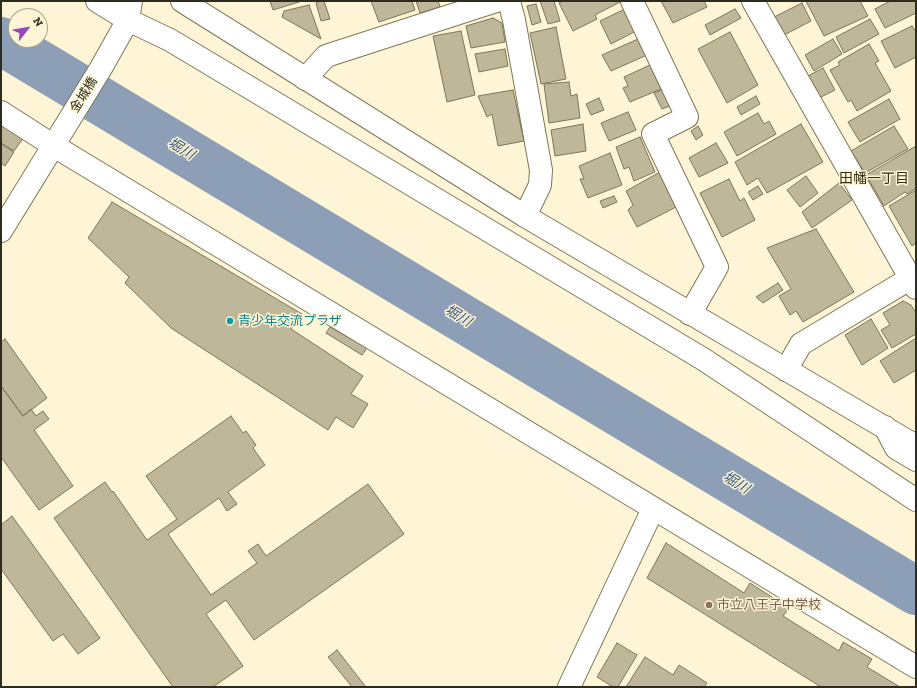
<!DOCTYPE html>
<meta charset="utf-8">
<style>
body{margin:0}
#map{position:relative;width:917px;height:688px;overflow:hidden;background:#fdf5d5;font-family:"Zilla Slab",serif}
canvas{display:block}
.frame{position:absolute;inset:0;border:2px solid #2e2b1f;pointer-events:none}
.north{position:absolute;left:8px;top:8px;width:40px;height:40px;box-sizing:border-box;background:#fdf5d5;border:1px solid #aaa48c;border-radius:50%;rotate:59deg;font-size:11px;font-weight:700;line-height:16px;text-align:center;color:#2e2b1f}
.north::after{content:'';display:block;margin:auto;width:14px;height:18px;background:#9747b7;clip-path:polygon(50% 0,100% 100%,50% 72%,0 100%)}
</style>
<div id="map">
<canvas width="917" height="688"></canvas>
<div class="frame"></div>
<div class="north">N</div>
</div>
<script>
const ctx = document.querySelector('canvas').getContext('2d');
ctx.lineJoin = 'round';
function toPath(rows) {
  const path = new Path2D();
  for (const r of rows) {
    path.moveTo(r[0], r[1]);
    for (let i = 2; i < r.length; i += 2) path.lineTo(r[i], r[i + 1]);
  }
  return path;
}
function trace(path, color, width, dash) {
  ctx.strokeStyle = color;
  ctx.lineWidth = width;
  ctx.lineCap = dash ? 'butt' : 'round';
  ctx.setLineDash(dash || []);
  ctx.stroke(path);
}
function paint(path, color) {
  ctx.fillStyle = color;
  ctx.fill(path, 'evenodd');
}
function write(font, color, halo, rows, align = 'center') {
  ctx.font = font + ' "Zilla Slab","Noto Sans JP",serif';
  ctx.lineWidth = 3;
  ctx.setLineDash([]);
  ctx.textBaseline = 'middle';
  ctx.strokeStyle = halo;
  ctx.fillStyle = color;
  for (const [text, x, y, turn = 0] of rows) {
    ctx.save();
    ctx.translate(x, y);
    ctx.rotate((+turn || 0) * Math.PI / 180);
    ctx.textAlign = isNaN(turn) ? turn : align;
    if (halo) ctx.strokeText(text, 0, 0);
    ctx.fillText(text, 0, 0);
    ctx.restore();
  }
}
trace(toPath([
 [1,41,916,591]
]), '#8d9fb7', 48);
const building = toPath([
 [270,1,302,1,273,10,270,1],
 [320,1,324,1,330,19,321,21,316,3,320,1],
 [371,1,412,1,415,10,379,22,371,1],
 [416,1,438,1,440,7,420,13,416,1],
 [540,1,554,1,560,21,548,24,540,1],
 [563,1,622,1,595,15,597,19,573,31,559,3,563,1],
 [661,1,704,1,707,7,673,23,661,1],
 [806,1,860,1,868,16,824,36,806,1],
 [890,1,916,1,916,13,885,28,875,9,890,1],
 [802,3,811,21,784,35,774,17,802,3],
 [536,4,541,22,532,25,527,6,536,4],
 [309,5,321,39,282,17,284,11,309,5],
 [625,9,636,31,611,44,600,21,625,9],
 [735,9,741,18,710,35,705,25,735,9],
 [493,18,502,23,505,42,471,48,466,26,493,18],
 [870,19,879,34,844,53,836,37,870,19],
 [912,26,916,32,916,57,895,68,881,41,912,26],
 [556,27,566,79,541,84,530,33,556,27],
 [461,31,475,95,447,102,433,36,461,31],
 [730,32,758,85,727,103,698,49,730,32],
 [638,39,647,55,611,71,602,55,638,39],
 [833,39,842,54,814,71,805,55,833,39],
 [869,44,879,61,875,63,891,91,857,111,851,100,848,102,830,70,840,65,838,62,869,44],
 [505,49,508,66,479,72,475,54,505,49],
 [650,65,661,89,630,102,623,88,628,86,624,77,650,65],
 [823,68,835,90,819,98,808,76,823,68],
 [569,82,571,96,577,94,580,118,549,123,544,84,569,82],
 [513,90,524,141,498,146,492,114,487,117,478,96,513,90],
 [662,90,670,106,662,109,654,93,662,90],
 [756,96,760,104,741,115,737,107,756,96],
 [599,98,604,110,591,115,586,104,599,98],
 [889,99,900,119,860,142,848,122,889,99],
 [628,112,636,130,609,141,601,123,628,112],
 [758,113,764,124,769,121,776,134,737,156,724,132,758,113],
 [1,123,24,137,14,151,1,143,1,123],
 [583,124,586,151,555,156,551,130,583,124],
 [801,124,823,162,767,193,758,178,747,185,735,162,801,124],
 [698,126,703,135,696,140,691,131,698,126],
 [894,126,908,149,865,173,851,151,894,126],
 [640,137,655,172,634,181,629,167,624,169,616,147,640,137],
 [716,143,728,163,699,177,689,158,716,143],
 [1,144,14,152,5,166,1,163,1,144],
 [916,146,916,188,907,194,905,192,884,206,866,175,916,146],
 [610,153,622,185,588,198,580,179,584,179,579,166,610,153],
 [660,172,678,206,637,227,628,210,633,205,626,191,660,172],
 [806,176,818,193,800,207,787,190,806,176],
 [729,179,740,201,744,198,755,220,722,237,700,193,729,179],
 [839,183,852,200,812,228,802,212,839,183],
 [758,186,763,194,753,200,748,192,758,186],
 [916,190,916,243,912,246,889,206,916,190],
 [614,196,617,202,603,208,600,201,614,196],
 [112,202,302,314,291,329,363,376,351,394,368,404,353,428,336,417,328,430,171,328,125,283,129,277,88,238,112,202],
 [816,229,854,292,803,322,796,311,790,315,779,296,791,289,767,248,816,229],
 [778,283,783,290,763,303,756,297,778,283],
 [903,301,911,305,916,313,916,334,892,348,881,330,890,325,883,313,903,301],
 [871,319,888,348,862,365,845,335,871,319],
 [330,327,367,348,362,355,326,333,330,327],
 [916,338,916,370,894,383,880,361,916,338],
 [5,339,47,398,23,416,1,386,1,342,5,339],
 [1,386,23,416,31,409,36,416,43,411,49,419,34,430,73,486,39,510,1,457,1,386],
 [231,416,243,433,246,431,256,445,253,448,265,465,228,492,237,504,227,511,219,498,168,534,211,595,257,563,248,551,258,544,266,556,368,484,404,534,254,640,226,600,206,614,243,666,213,687,173,687,54,518,105,482,112,492,113,491,147,540,177,519,146,476,231,416],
 [12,516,100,638,78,654,63,634,53,641,1,569,1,525,12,516],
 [666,543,744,593,750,583,789,608,783,616,839,651,843,642,872,659,867,667,900,687,821,687,647,578,666,543],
 [617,643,637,655,618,687,613,687,597,677,617,643],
 [337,650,366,687,352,687,328,657,337,650],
 [645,657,673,675,679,665,707,683,704,687,626,687,645,657]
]);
paint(building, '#bfb799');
trace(building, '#7c7559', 1);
const street = toPath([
 [509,1,514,20,541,170,540,185,525,216],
 [632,1,687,117,653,134,717,267,690,314],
 [753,1,916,288],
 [305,79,326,56,496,1],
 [1,112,54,146,916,667],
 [786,370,801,344,916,275],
 [569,687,653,509]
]);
const secondary = toPath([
 [97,1,128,20,170,40,703,359,916,500],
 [182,1,525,216,916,446],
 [1,231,101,68,128,20,131,1]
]);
const highway = toPath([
 [885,427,896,448,916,460]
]);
trace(street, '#7d7659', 24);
trace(secondary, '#7d7659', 24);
trace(highway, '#7d7659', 24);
trace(street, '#fff', 22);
trace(secondary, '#fff', 22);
trace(highway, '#fff', 22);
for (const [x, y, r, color] of [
 [230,321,4,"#0f9aa8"],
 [709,605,4,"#8d6e63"]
]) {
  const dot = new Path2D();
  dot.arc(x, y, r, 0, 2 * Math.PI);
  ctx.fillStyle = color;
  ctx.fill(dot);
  trace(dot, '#fdf5d5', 1.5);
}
write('13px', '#2e2b1f', '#fdf5d5', [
 ["金城橋",84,95,-58]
]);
write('13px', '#0d838f', '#fdf5d5', [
 ["青少年交流プラザ",238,321]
], 'left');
write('13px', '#785e54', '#fdf5d5', [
 ["市立八王子中学校",717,605]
], 'left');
write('italic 14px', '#3b597e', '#fdf5d5', [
 ["堀川",181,149,31],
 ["堀川",458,316,31],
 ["堀川",736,483,31]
]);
write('14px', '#362f15', '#fdf5d5', [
 ["田幡一丁目",874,179]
]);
</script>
